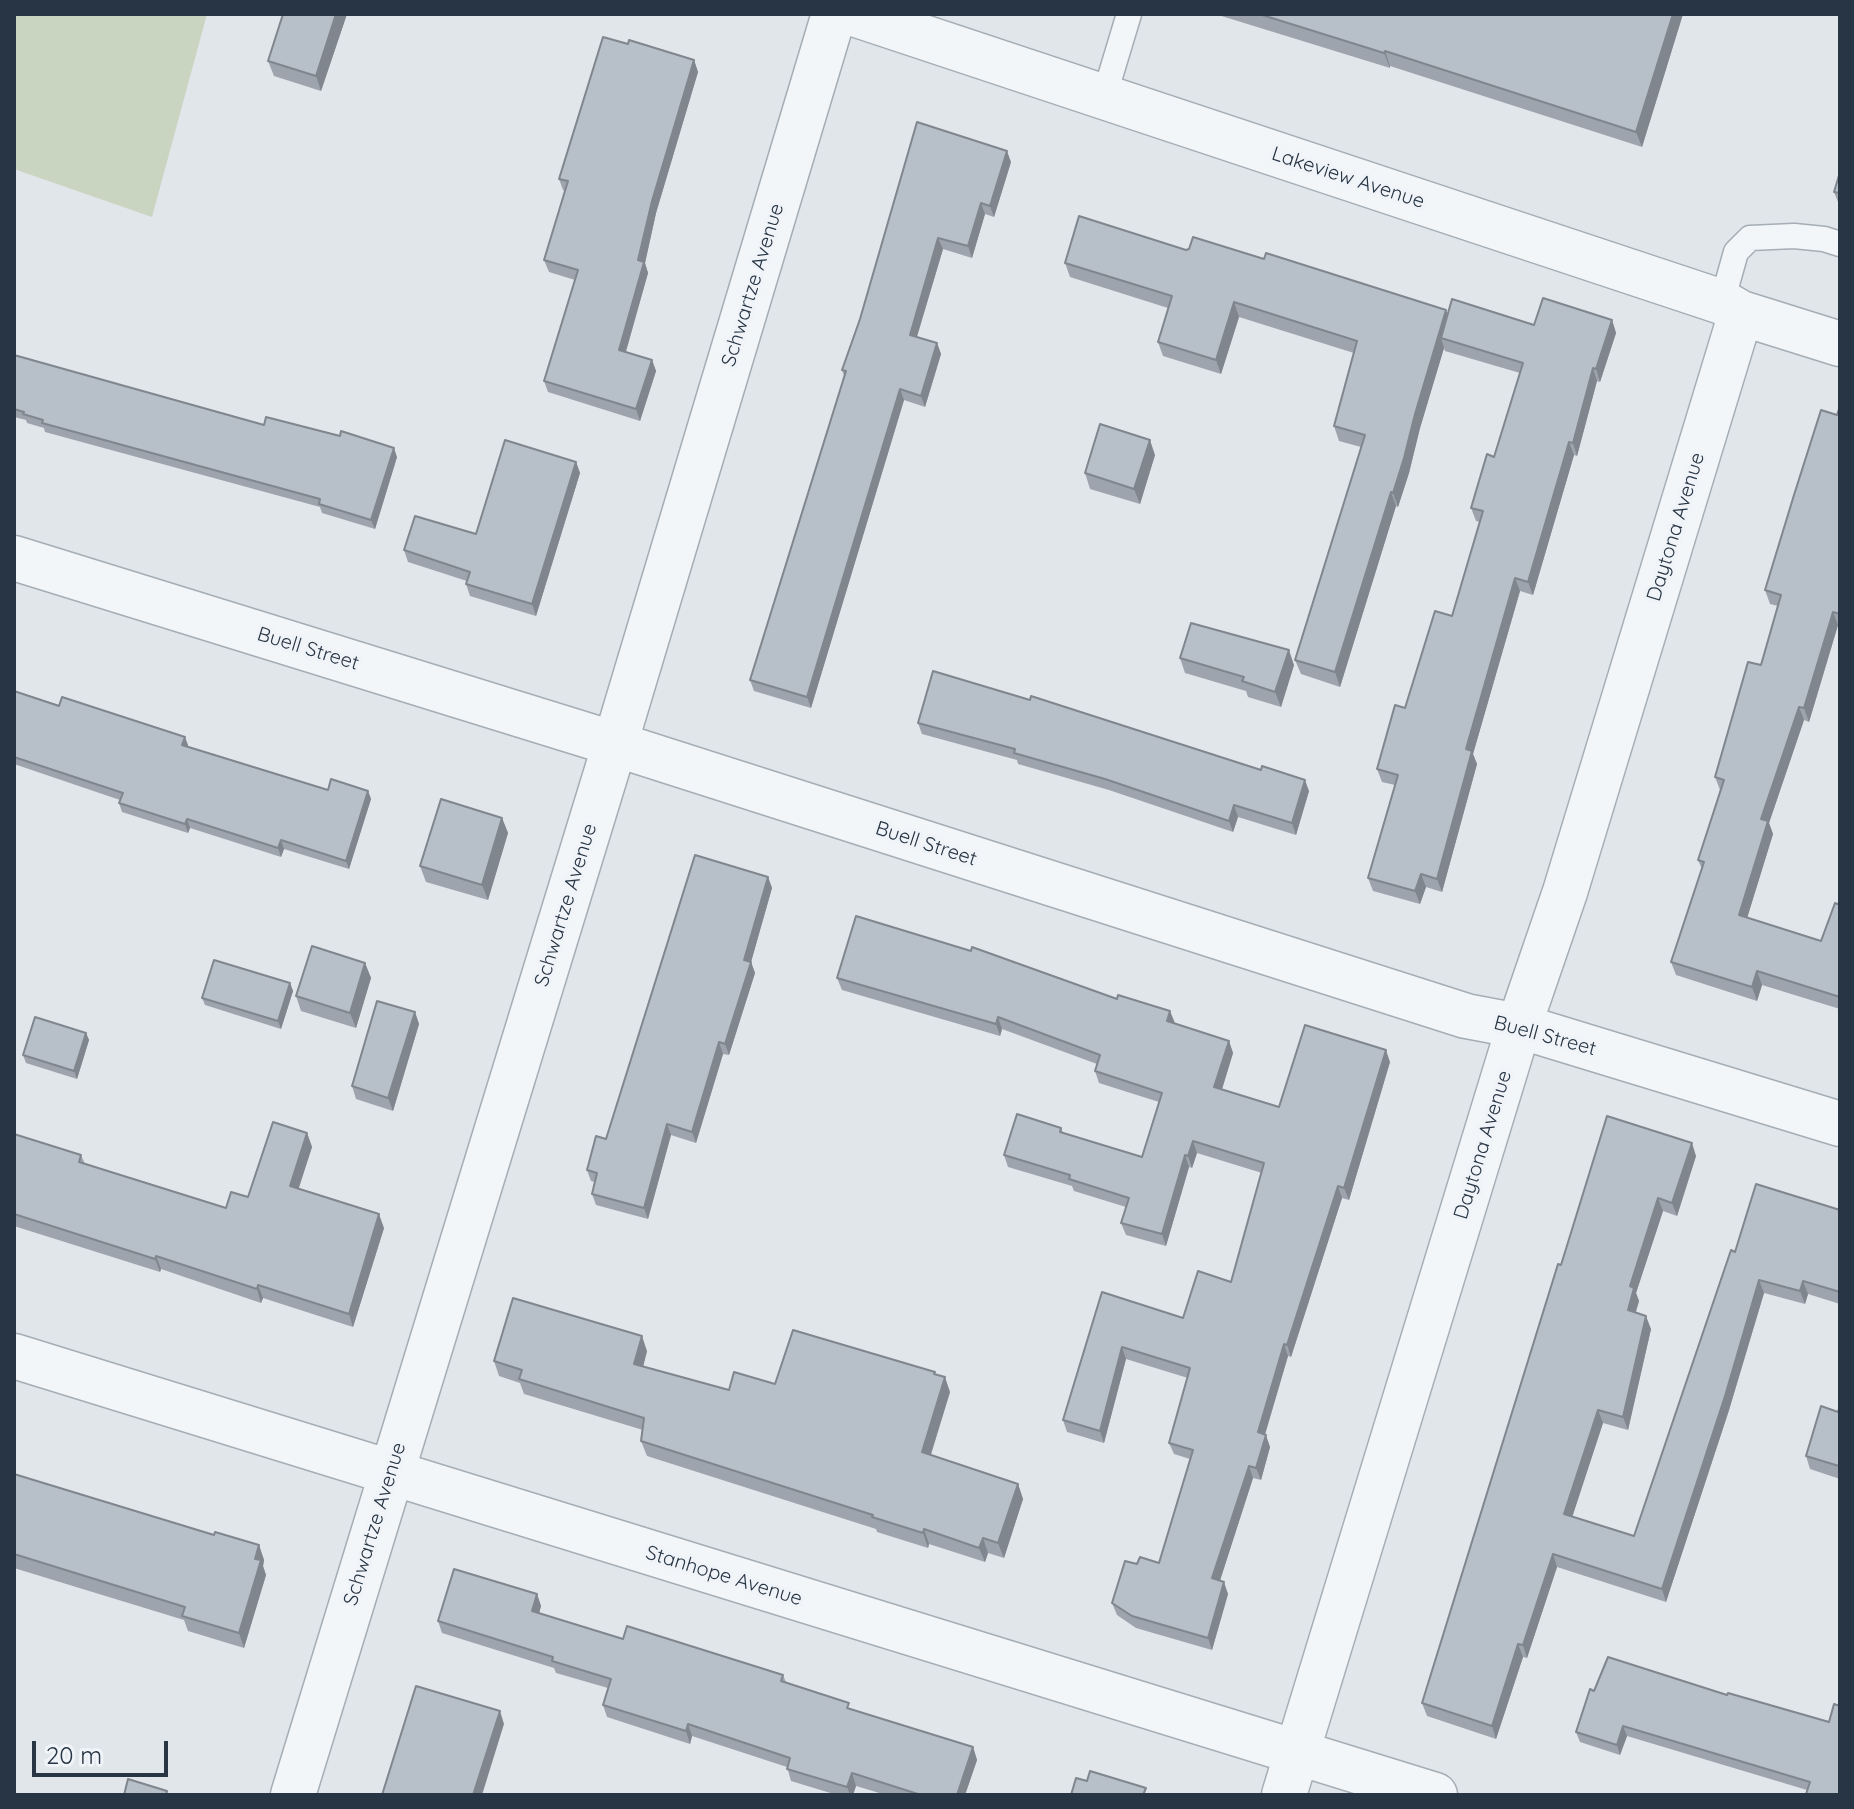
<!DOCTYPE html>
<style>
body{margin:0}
#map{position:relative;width:1854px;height:1809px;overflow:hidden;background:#e0e6ea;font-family:Quicksand,sans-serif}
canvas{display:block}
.frame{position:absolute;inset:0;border:16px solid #273544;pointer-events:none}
.scale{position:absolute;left:32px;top:1741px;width:136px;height:36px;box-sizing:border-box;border:4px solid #273544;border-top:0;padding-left:10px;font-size:24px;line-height:28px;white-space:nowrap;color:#273544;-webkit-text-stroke:6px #f0f4f8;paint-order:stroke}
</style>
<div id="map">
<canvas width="1854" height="1809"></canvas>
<div class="frame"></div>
<div class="scale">20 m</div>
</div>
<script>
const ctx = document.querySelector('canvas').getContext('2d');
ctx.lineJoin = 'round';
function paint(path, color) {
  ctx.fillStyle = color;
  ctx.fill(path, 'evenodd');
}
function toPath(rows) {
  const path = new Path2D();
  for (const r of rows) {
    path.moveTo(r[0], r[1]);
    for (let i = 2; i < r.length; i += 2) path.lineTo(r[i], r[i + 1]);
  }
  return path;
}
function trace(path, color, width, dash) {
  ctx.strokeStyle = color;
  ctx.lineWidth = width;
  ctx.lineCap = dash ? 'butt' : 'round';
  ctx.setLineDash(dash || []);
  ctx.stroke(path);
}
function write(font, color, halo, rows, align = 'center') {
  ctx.font = font + ' Quicksand,sans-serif';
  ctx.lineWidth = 7;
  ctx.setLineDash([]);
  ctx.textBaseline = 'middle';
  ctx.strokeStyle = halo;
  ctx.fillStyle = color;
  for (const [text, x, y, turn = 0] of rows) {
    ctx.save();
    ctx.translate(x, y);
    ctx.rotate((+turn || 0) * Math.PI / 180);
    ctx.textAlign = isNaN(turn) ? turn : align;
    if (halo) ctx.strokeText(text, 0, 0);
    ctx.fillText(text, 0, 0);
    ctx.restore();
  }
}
paint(toPath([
 [14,14,207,14,152,217,14,169]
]), '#c9d5c0');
const service = toPath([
 [1104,97,1129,14],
 [1722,302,1736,252,1750,238,1794,236,1824,239,1840,244]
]);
const minor = toPath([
 [854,14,1722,302,1741,313,1840,344],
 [14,558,615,744,1466,1016,1519,1026,1840,1124],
 [14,1356,1435,1795],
 [293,1795,615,744,834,14],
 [1284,1795,1519,1026,1565,892,1741,313]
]);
trace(service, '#a5adb5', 27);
trace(minor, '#a5adb5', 47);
trace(service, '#f3f6f8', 24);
trace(minor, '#f3f6f8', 44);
paint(toPath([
 [347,14,321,91,274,76,268,61],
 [1215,14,1683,14,1642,147,1390,66,1390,68],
 [628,44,694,60,698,72,656,213,645,263,648,273,626,352,652,360,656,371,640,421,548,392,544,381,575,280,549,272,544,260,565,191,563,190,559,179],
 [1011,162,994,217,985,214,972,258,943,249,917,337,937,343,941,354,925,407,904,400,811,708,754,691,750,680,844,376,842,370,860,319],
 [1840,172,1840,207,1834,192],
 [1186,250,1264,259,1448,314,1534,325,1612,320,1616,333,1600,382,1597,381,1577,456,1574,455,1533,595,1520,591,1473,754,1477,764,1442,892,1426,887,1420,904,1373,891,1368,878,1395,785,1382,782,1377,769,1405,708,1452,616,1480,522,1476,521,1471,508,1494,457,1520,373,1445,351,1444,348,1420,428,1409,473,1398,507,1396,506,1340,687,1301,674,1295,660,1361,447,1339,441,1334,426,1354,353,1239,317,1221,374,1163,356,1158,342,1168,308,1070,277,1065,263],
 [14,355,264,425,397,457,375,529,322,513,320,507,45,432,44,428,27,423,26,420,14,417],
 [1840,406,1840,626,1838,625,1809,722,1804,720,1769,823,1773,834,1747,918,1821,941,1840,905,1840,1009,1762,985,1757,1001,1676,975,1671,962,1702,869,1698,860,1720,790,1715,777,1761,665,1778,606,1770,604,1765,590],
 [1155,455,1140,504,1090,489,1085,473],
 [576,462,580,473,536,616,470,596,466,584,467,581,408,562,404,550,476,534],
 [1180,658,1294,665,1281,707,1248,697,1246,691,1185,673],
 [14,691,188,745,187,747,328,790,368,791,371,799,349,869,284,849,281,857,190,828,188,833,122,812,119,803,120,800,14,764],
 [918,723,1309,791,1296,835,1238,817,1233,832,1109,790,1018,764,1017,760,922,734],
 [502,818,508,833,488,900,426,882,420,866],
 [768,877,772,888,751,962,755,973,729,1055,723,1054,696,1143,671,1135,648,1219,596,1205,592,1194,595,1182,591,1181,587,1170],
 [365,963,371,978,356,1028,301,1011,296,996],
 [837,978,1175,1023,1229,1041,1233,1053,1222,1089,1279,1107,1390,1062,1349,1200,1342,1198,1291,1357,1288,1356,1265,1435,1270,1447,1261,1480,1253,1478,1220,1580,1228,1594,1212,1650,1136,1628,1117,1615,1112,1603,1137,1564,1159,1563,1190,1459,1174,1454,1169,1443,1188,1378,1126,1359,1104,1443,1067,1432,1063,1420,1101,1295,1183,1318,1231,1282,1262,1173,1197,1153,1192,1168,1189,1167,1166,1246,1126,1235,1121,1223,1126,1207,1074,1191,1072,1186,1008,1167,1004,1155,1061,1128,1063,1133,1142,1157,1159,1102,1099,1083,1095,1071,1097,1064,1002,1029,1000,1036,842,990],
 [290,983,293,991,281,1029,205,1005,202,998],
 [415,1012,419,1024,393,1111,356,1099,352,1086],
 [86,1033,89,1040,77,1079,26,1063,23,1055],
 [307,1133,312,1147,298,1189,384,1228,353,1327,263,1298,261,1303,161,1269,160,1272,14,1226,14,1134,81,1155,85,1164,226,1208,248,1197],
 [1696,1156,1677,1216,1663,1211,1636,1293,1639,1301,1636,1312,1651,1329,1628,1430,1603,1423,1572,1516,1634,1536,1735,1252,1840,1210,1840,1304,1808,1294,1805,1304,1764,1293,1729,1410,1666,1602,1557,1567,1527,1658,1523,1657,1496,1739,1427,1716,1422,1703,1561,1265],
 [647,1351,643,1366,729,1390,775,1384,936,1375,950,1392,931,1455,1018,1484,1023,1499,1004,1558,988,1553,985,1562,929,1544,928,1548,877,1532,876,1529,647,1456,641,1441,643,1430,524,1394,520,1383,499,1376,494,1361],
 [1840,1405,1840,1479,1810,1469,1806,1456,1838,1412],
 [14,1474,214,1535,259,1545,264,1560,263,1566,266,1575,244,1648,188,1631,184,1620,14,1568],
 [537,1594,541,1606,539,1614,623,1639,783,1675,786,1682,851,1709,973,1747,977,1760,965,1795,886,1795,856,1786,853,1795,837,1795,791,1781,787,1767,692,1736,690,1744,607,1717,603,1705,608,1688,556,1673,554,1668,442,1633,438,1621],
 [1594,1691,1727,1695,1829,1722,1840,1795,1807,1795,1807,1790,1627,1736,1620,1755,1580,1742,1576,1732]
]), '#9da4ad');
paint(toPath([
 [336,14,347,14,321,91,316,76],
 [1673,14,1683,14,1642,147,1636,132],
 [1385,51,1390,66,1390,68,1384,53],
 [694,60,698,72,656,213,645,263,648,273,623,361,619,350,652,201],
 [1007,151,1011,162,994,217,990,206],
 [981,203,985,214,972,258,968,246],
 [938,238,943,249,914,346,910,335],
 [1234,302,1239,317,1221,374,1216,360],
 [1446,310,1452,324,1441,338,1444,348,1420,428,1409,473,1398,507,1393,493,1415,414],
 [1612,320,1616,333,1600,382,1596,369],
 [937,343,941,354,925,407,921,396],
 [652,360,656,371,640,421,636,409],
 [1593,368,1597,381,1577,456,1573,443],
 [900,389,904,400,811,708,807,697],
 [1150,440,1155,455,1140,504,1134,489],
 [1569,442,1574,455,1533,595,1528,582],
 [394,448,397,457,375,529,371,520],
 [576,462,580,473,536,616,532,604],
 [1391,492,1396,506,1340,687,1335,672],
 [1515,578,1520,591,1473,754,1477,764,1442,892,1437,879,1466,749],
 [1833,612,1838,625,1809,722,1804,708],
 [1289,650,1294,665,1281,707,1275,692],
 [1799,707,1804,720,1769,823,1773,834,1744,928,1739,915,1761,819],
 [185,737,188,745,185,754,182,745],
 [1305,780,1309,791,1296,835,1292,823],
 [368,791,371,799,349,869,346,861],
 [1234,805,1238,817,1233,832,1229,821],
 [502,818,508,833,488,900,482,885],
 [187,819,190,828,188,833,185,824],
 [281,840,284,849,281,857,278,848],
 [1421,874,1426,887,1420,904,1415,891],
 [768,877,772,888,751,962,755,973,729,1055,725,1044,744,960],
 [365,963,371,978,356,1028,350,1013],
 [1757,971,1762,985,1757,1001,1752,987],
 [290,983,293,991,281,1029,278,1021],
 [1170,1011,1175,1023,1167,1021],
 [415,1012,419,1024,393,1111,388,1098],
 [998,1017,1002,1029,1000,1036,996,1024],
 [86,1033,89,1040,77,1079,74,1071],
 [1229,1041,1233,1053,1219,1099,1214,1087],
 [719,1042,723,1054,696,1143,692,1132],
 [1386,1050,1390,1062,1349,1200,1344,1188],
 [667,1124,671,1135,648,1219,644,1208],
 [307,1133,312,1147,295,1200,290,1186],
 [1193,1141,1197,1153,1192,1168,1188,1156],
 [1692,1143,1696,1156,1677,1216,1672,1203],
 [1185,1155,1189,1167,1166,1246,1162,1234],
 [1338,1186,1342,1198,1291,1357,1287,1345],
 [1658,1198,1663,1211,1636,1293,1639,1301,1632,1323,1628,1310,1630,1286],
 [379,1214,384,1228,353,1327,349,1314],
 [156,1256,161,1269,160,1272,155,1259],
 [1759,1280,1764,1293,1729,1410,1666,1602,1662,1589],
 [1803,1281,1808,1294,1805,1304,1800,1291],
 [258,1285,263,1298,261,1303,257,1289],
 [1646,1316,1651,1329,1628,1430,1623,1417],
 [642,1336,647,1351,640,1379,634,1364],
 [1284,1344,1288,1356,1262,1444,1258,1432],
 [1122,1347,1126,1359,1104,1443,1100,1431],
 [945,1377,950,1392,927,1466,922,1452],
 [1598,1410,1603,1423,1569,1527,1564,1514],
 [1266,1435,1270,1447,1261,1480,1256,1468],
 [1249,1466,1253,1478,1217,1590,1212,1578],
 [1018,1484,1023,1499,1004,1558,998,1543],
 [924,1529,929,1544,928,1548,923,1533],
 [983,1538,988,1553,985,1562,979,1548],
 [259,1545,264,1560,263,1566,266,1575,244,1648,239,1633],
 [1553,1554,1557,1567,1527,1658,1523,1645],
 [1224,1582,1228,1594,1212,1650,1208,1638],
 [537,1594,541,1606,536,1624,532,1611],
 [1518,1644,1523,1657,1496,1739,1492,1726],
 [500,1711,504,1724,482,1795,473,1795],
 [688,1724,692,1736,690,1744,686,1731],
 [1623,1726,1627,1736,1620,1755,1617,1745],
 [973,1747,977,1760,965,1795,957,1795],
 [852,1773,856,1786,853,1795,850,1795,847,1787]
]), '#80868d');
const building = toPath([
 [283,14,336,14,316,76,268,61,283,14],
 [1259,14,1673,14,1636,132,1385,51,1384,53,1259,14],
 [603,37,628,44,629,40,694,60,652,201,638,260,644,262,619,350,652,360,636,409,544,381,578,270,544,260,568,181,559,179,603,37],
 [917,122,1007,151,990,206,981,203,968,246,938,238,910,335,937,343,921,396,900,389,807,697,750,680,846,371,842,370,860,319,917,122],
 [1840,172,1840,193,1834,192,1840,172],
 [1079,216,1186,250,1189,249,1193,237,1264,259,1266,253,1446,310,1415,414,1404,458,1393,493,1391,492,1335,672,1295,660,1365,435,1334,426,1357,341,1234,302,1216,360,1158,342,1172,296,1065,263,1079,216],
 [1543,298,1612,320,1596,369,1593,368,1573,443,1569,442,1528,582,1515,578,1466,749,1472,751,1437,879,1421,874,1415,891,1368,878,1398,775,1377,769,1395,705,1405,708,1435,611,1452,616,1483,511,1471,508,1487,454,1494,457,1523,363,1441,338,1452,299,1534,325,1543,298],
 [14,355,264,425,266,417,340,436,341,431,394,448,371,520,319,504,320,499,42,423,43,420,23,414,24,412,14,409,14,355],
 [1840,406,1840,614,1833,612,1804,708,1799,707,1761,819,1768,821,1739,915,1821,941,1835,903,1840,905,1840,997,1757,971,1752,987,1671,962,1704,862,1698,860,1724,780,1715,777,1748,662,1761,665,1781,595,1765,590,1794,495,1821,410,1837,415,1840,406],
 [1100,424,1150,440,1134,489,1085,473,1100,424],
 [505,440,576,462,532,604,466,584,470,572,404,550,415,516,476,534,505,440],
 [1191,623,1289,650,1275,692,1242,681,1244,677,1180,658,1191,623],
 [933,671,1030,700,1031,696,1261,770,1262,766,1305,780,1292,823,1234,805,1229,821,1105,779,1014,753,1015,749,918,723,933,671],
 [14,691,59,706,62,697,185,737,182,745,328,790,331,779,368,791,346,861,281,840,278,848,187,819,185,824,119,803,123,793,14,757,14,691],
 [441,799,502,818,482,885,420,866,441,799],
 [695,855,768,877,744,960,751,962,725,1044,719,1042,692,1132,667,1124,644,1208,592,1194,597,1173,587,1170,596,1136,606,1139,695,855],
 [856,916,971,951,972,947,1117,999,1118,995,1170,1011,1167,1021,1229,1041,1214,1087,1279,1107,1305,1025,1386,1050,1344,1188,1338,1186,1287,1345,1284,1344,1258,1432,1266,1435,1256,1468,1249,1466,1212,1578,1224,1582,1208,1638,1132,1616,1112,1603,1125,1561,1137,1564,1140,1557,1159,1563,1193,1450,1169,1443,1190,1368,1122,1347,1100,1431,1063,1420,1101,1295,1102,1292,1183,1318,1198,1271,1231,1282,1264,1163,1193,1141,1188,1156,1185,1155,1162,1234,1121,1223,1129,1198,1069,1179,1070,1175,1004,1155,1017,1114,1061,1128,1060,1132,1142,1157,1162,1093,1095,1071,1100,1055,998,1017,996,1024,837,978,856,916],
 [312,946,365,963,350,1013,296,996,312,946],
 [214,960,290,983,278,1021,202,998,214,960],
 [377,1001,415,1012,388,1098,352,1086,377,1001],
 [35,1017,86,1033,74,1071,23,1055,35,1017],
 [1607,1116,1692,1143,1672,1203,1658,1198,1630,1286,1634,1288,1628,1310,1646,1316,1623,1417,1598,1410,1564,1514,1634,1536,1731,1250,1735,1252,1756,1184,1840,1210,1840,1292,1803,1281,1800,1291,1759,1280,1725,1396,1662,1589,1553,1554,1523,1645,1518,1644,1492,1726,1422,1703,1558,1264,1561,1265,1607,1116],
 [273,1122,307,1133,290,1186,379,1214,349,1314,258,1285,257,1289,156,1256,155,1259,14,1214,14,1134,81,1155,79,1162,226,1208,231,1192,248,1197,273,1122],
 [513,1298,642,1336,634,1364,729,1390,734,1372,775,1384,793,1330,935,1372,934,1374,945,1377,922,1452,1018,1484,998,1543,983,1538,979,1548,924,1529,923,1533,872,1517,873,1515,641,1441,644,1418,519,1379,522,1370,494,1361,513,1298],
 [1840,1405,1840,1462,1839,1466,1806,1456,1821,1406,1838,1412,1840,1405],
 [14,1474,214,1535,215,1532,259,1545,255,1559,261,1560,239,1633,182,1616,185,1607,14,1554,14,1474],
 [454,1569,537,1594,532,1611,623,1639,627,1626,783,1675,781,1681,849,1703,847,1708,973,1747,957,1795,921,1795,852,1773,847,1787,787,1769,790,1758,688,1724,686,1731,603,1705,611,1679,552,1661,553,1657,438,1621,454,1569],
 [1608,1657,1727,1695,1728,1693,1829,1722,1834,1704,1840,1706,1840,1795,1806,1794,1810,1782,1623,1726,1617,1745,1576,1732,1590,1689,1594,1691,1608,1657],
 [416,1686,500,1711,473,1795,382,1795,416,1686],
 [1090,1771,1146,1788,1143,1795,1071,1795,1076,1778,1087,1781,1090,1771],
 [128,1779,167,1791,166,1795,124,1795,128,1779]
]);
paint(building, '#b7bfc9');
trace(building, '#80868d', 2);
write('20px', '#273544', '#f0f4f8', [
 ["Lakeview Avenue",1348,178,18],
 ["Schwartze Avenue",753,285,-73],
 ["Daytona Avenue",1676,527,-73],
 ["Buell Street",308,649,17],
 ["Buell Street",926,844,18],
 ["Schwartze Avenue",566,905,-73],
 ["Buell Street",1545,1036,15],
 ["Daytona Avenue",1483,1145,-73],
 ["Schwartze Avenue",375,1524,-73],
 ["Stanhope Avenue",724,1576,17]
]);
</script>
